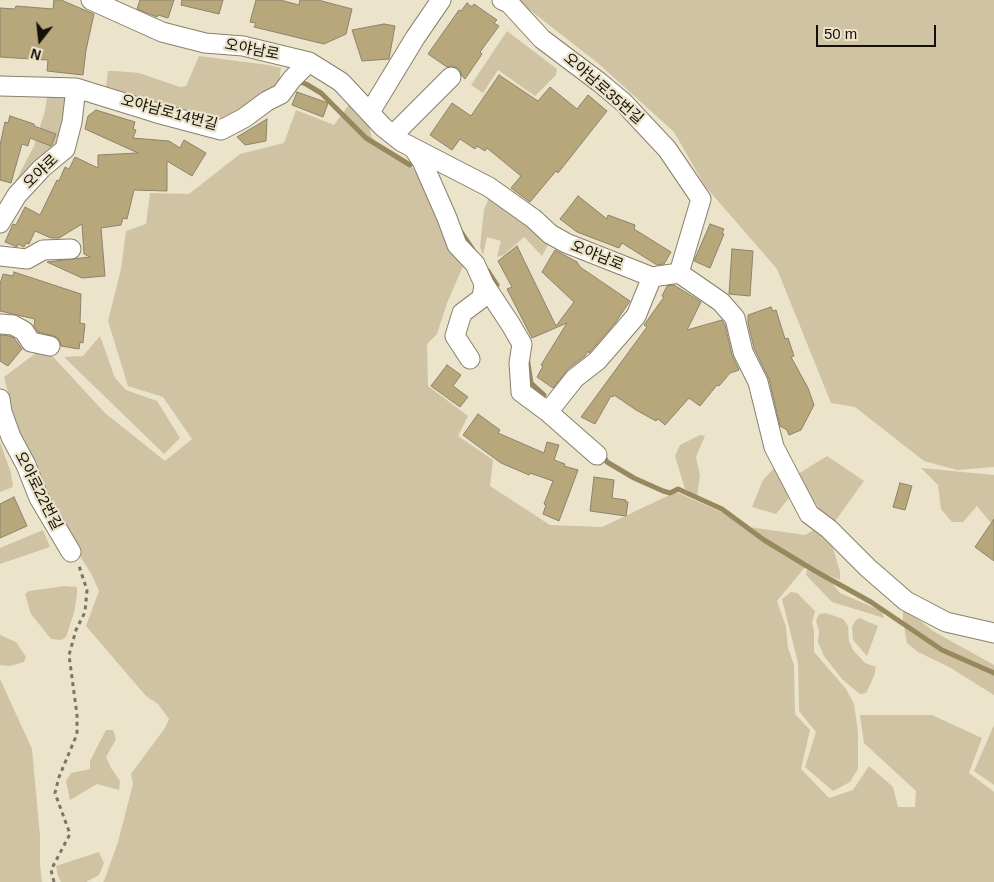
<!DOCTYPE html>
<meta charset="utf-8">
<style>
body{margin:0}
#map{position:relative;width:994px;height:882px;overflow:hidden;background:#ebe3ca;font-family:Arial,sans-serif}
canvas{display:block}
.north{position:absolute;left:15px;top:15px;width:50px;height:50px;-webkit-text-stroke:4px #ebe3ca;paint-order:stroke;rotate:196deg;font-size:14px;font-weight:700;line-height:20px;text-align:center;color:#131008}
.north::after{content:'';display:block;margin:auto;width:18px;height:22px;background:#131008;clip-path:polygon(50% 0,100% 100%,50% 72%,0 100%)}
.scale{position:absolute;left:816px;top:25px;width:120px;height:22px;box-sizing:border-box;border:2px solid #131008;border-top:0;padding-left:6px;font-size:15px;line-height:18px;white-space:nowrap;color:#131008;-webkit-text-stroke:4px #ebe3ca;paint-order:stroke}
</style>
<div id="map">
<canvas width="994" height="882"></canvas>
<div class="north">N</div>
<div class="scale">50 m</div>
</div>
<script>
const ctx = document.querySelector('canvas').getContext('2d');
ctx.lineJoin = 'round';
function paint(path, color) {
  ctx.fillStyle = color;
  ctx.fill(path, 'evenodd');
}
function toPath(rows) {
  const path = new Path2D();
  for (const r of rows) {
    path.moveTo(r[0], r[1]);
    for (let i = 2; i < r.length; i += 2) path.lineTo(r[i], r[i + 1]);
  }
  return path;
}
function trace(path, color, width, dash) {
  ctx.strokeStyle = color;
  ctx.lineWidth = width;
  ctx.lineCap = dash ? 'butt' : 'round';
  ctx.setLineDash(dash || []);
  ctx.stroke(path);
}
function write(font, color, halo, rows, align = 'center') {
  ctx.font = font + ' Arial,"Noto Sans KR",sans-serif';
  ctx.lineWidth = 4.5;
  ctx.setLineDash([]);
  ctx.textBaseline = 'middle';
  ctx.strokeStyle = halo;
  ctx.fillStyle = color;
  for (const [text, x, y, turn = 0] of rows) {
    ctx.save();
    ctx.translate(x, y);
    ctx.rotate((+turn || 0) * Math.PI / 180);
    ctx.textAlign = isNaN(turn) ? turn : align;
    if (halo) ctx.strokeText(text, 0, 0);
    ctx.fillText(text, 0, 0);
    ctx.restore();
  }
}
paint(toPath([
 [517,0,994,0,994,467,957,470,924,461,855,407,831,403,777,269,705,186,674,132,599,64],
 [507,31,557,69,556,75,535,96,498,70,483,93,471,85],
 [199,56,268,65,281,68,279,83,264,95,222,118,212,119,106,87,108,71,115,71,139,73,180,87,186,86],
 [47,97,65,97,62,142,11,190,34,146,45,111],
 [351,102,369,126,372,138,387,153,416,170,434,200,464,264,447,303,437,334,427,344,428,386,468,416,458,436,493,460,490,486,550,525,602,527,676,492,724,513,742,526,805,535,815,529,833,548,840,572,840,580,806,566,777,601,786,627,788,648,794,665,795,714,810,730,801,769,829,798,853,790,869,766,893,787,898,807,915,807,916,791,864,743,860,715,932,715,982,738,969,773,994,792,994,882,102,882,104,881,118,842,133,784,131,774,165,728,169,719,158,704,146,696,86,626,99,591,91,573,46,505,18,432,4,377,44,347,105,413,165,461,192,439,163,397,128,386,108,321,121,269,126,231,146,224,150,193,189,194,240,154,284,143,296,110,334,125],
 [489,198,550,241,542,256,524,237,504,255,497,257,501,241,487,237,483,255,480,247,484,209],
 [100,336,115,378,126,390,157,401,180,438,164,454,64,357,83,356],
 [700,435,705,436,696,457,700,475,697,496,685,489,675,456,680,445],
 [0,442,11,473,13,487,0,492],
 [827,456,864,481,833,524,805,492,798,474],
 [775,467,789,498,776,514,752,507,763,480],
 [921,468,994,475,994,523,990,522,977,506,963,522,952,522,941,509,938,485],
 [43,530,50,547,0,564,0,548],
 [807,570,831,582,840,593,882,611,884,618,832,602,806,575],
 [65,586,77,587,77,595,74,613,66,637,61,640,51,639,31,614,25,594,29,591],
 [791,592,797,593,815,611,812,623,814,630,814,652,846,689,854,704,858,732,858,769,850,782,833,791,805,767,816,732,799,711,798,663,782,599],
 [903,607,933,631,994,665,994,695,949,667,918,652,907,643,903,620],
 [826,613,843,619,848,626,849,641,853,650,865,663,876,667,874,676,866,693,860,694,842,679,824,656,818,642,819,631,816,621,819,614],
 [859,618,878,626,867,656,853,640,852,627,855,621],
 [0,635,16,642,26,657,24,662,10,666,0,665],
 [0,679,32,749,40,836,40,864,42,882,0,882],
 [994,725,994,785,974,771],
 [106,730,113,730,116,739,106,757,111,768,120,781,119,790,97,784,70,800,66,781,71,773,90,769,90,761],
 [99,852,104,863,99,875,86,882,61,882,58,876,56,866]
]), '#cfc3a4');
trace(toPath([
 [300,82,306,84,321,93,366,138,410,165],
 [461,232,473,250],
 [488,271,497,285],
 [527,357,531,383,544,395],
 [603,455,607,462,634,478,663,491,670,493,678,489,722,509,764,540,815,571,871,602,942,650,994,673]
]), '#98885d', 5);
const building = toPath([
 [54,0,61,0,94,14,86,50,83,75,47,71,48,60,0,57,0,8,15,9,16,6,53,9,54,0],
 [140,0,174,0,168,18,158,15,157,17,137,9,140,0],
 [182,0,223,0,219,14,181,5,182,0],
 [256,0,280,0,299,5,300,0,318,0,352,9,346,34,324,44,254,27,256,23,250,22,256,0],
 [467,3,472,7,474,4,497,20,494,23,499,26,480,52,482,54,465,79,462,76,459,69,453,66,447,67,428,54,459,10,461,11,467,3],
 [384,24,395,26,389,59,362,61,352,30,384,24],
 [499,75,538,101,550,87,577,109,588,95,607,111,558,173,556,171,530,202,511,188,521,176,487,148,485,151,477,146,475,149,460,139,452,150,430,135,452,103,471,116,499,75],
 [297,92,328,103,323,117,292,105,297,92],
 [96,110,135,122,133,129,136,130,133,138,169,141,180,148,184,140,206,153,192,176,167,161,167,191,134,190,127,219,123,218,121,225,101,228,105,276,82,278,47,262,90,257,84,254,82,224,59,238,51,238,35,231,29,244,26,243,24,247,18,244,17,247,15,246,5,242,13,224,16,225,25,207,40,215,57,180,59,181,65,167,69,169,75,157,98,168,98,155,138,153,85,129,88,116,96,110],
 [10,116,34,124,34,126,56,134,51,146,30,138,28,146,22,144,11,183,0,180,0,145,5,122,8,123,10,116],
 [267,119,266,141,245,145,237,137,267,119],
 [578,196,607,219,608,215,635,225,634,229,671,252,664,264,657,265,622,243,619,248,577,232,560,219,578,196],
 [710,224,724,229,722,233,724,234,710,268,694,261,710,224],
 [517,246,556,326,574,302,542,272,555,250,577,262,580,267,630,301,615,323,589,353,588,351,585,356,568,369,553,388,537,377,543,366,541,365,567,323,532,338,507,289,512,287,498,261,517,246],
 [732,249,753,251,750,296,729,294,732,249],
 [14,272,81,294,80,323,85,324,83,343,80,342,79,349,61,346,60,342,57,337,38,332,34,326,35,319,0,311,0,284,3,274,13,276,14,272],
 [674,285,701,302,687,330,722,320,725,325,732,355,739,370,730,373,719,386,717,385,700,406,689,398,665,425,658,419,656,421,636,410,614,395,613,397,611,396,595,424,581,417,647,327,644,325,664,297,662,296,667,286,674,285],
 [771,307,773,311,776,310,785,339,788,338,794,356,791,357,808,388,814,405,801,430,789,435,787,430,780,426,769,379,754,348,748,323,748,315,771,307],
 [0,335,10,336,14,338,22,349,8,366,0,361,0,335],
 [447,365,461,375,453,386,468,397,460,407,431,386,447,365],
 [478,414,500,430,498,433,544,453,547,442,559,445,554,460,565,464,564,466,578,470,559,521,543,514,546,505,544,504,553,481,530,473,529,475,501,463,463,435,478,414],
 [594,477,614,480,612,498,626,500,625,502,628,502,626,516,590,511,594,477],
 [900,483,912,486,905,510,893,507,900,483],
 [14,497,27,526,0,538,0,504,14,497],
 [994,519,994,561,975,547,994,519]
]);
paint(building, '#b7a77b');
trace(building, '#8b836d', 1);
const minor = toPath([
 [91,0,162,32,205,43,243,46,309,62,341,82,383,127,402,142,489,187,534,219,550,234,566,243,652,277,679,273,721,302,735,318,743,352,758,382,774,447,809,514,829,529,868,568,906,601,946,622,994,633],
 [502,0,509,3,542,39,599,82,623,102,667,149,701,199,679,273],
 [0,86,76,88,157,113,221,130,244,118,267,101,281,94,292,79,309,62],
 [370,112,415,38,441,0],
 [393,135,451,77],
 [414,149,422,161,447,218,457,245,475,264,484,284,511,325,522,344,519,363,521,392,548,412,597,455],
 [0,223,17,195,42,168,65,149,72,122,76,88],
 [0,256,27,259,43,250,71,249],
 [0,324,13,325,24,331,31,342,50,346],
 [470,359,455,336,462,313,482,298,484,284],
 [0,399,2,412,11,437,26,465,39,498,71,552],
 [548,412,575,378,597,361,636,316,652,277]
]);
trace(minor, '#88806b', 21);
trace(toPath([
 [54,882,51,870,70,834,55,793,59,777,77,734,77,715,69,655,76,630,85,612,87,590,79,566]
]), '#7b7565', 3, [4, 4]);
trace(minor, '#fff', 19);
write('15px', '#131008', '#ebe3ca', [
 ["오야남로",252,50,11],
 ["오야남로35번길",603,89,41],
 ["오야남로14번길",169,113,15],
 ["오야로",41,172,-44],
 ["오야남로",597,256,22],
 ["오야로22번길",38,491,63]
]);
</script>
